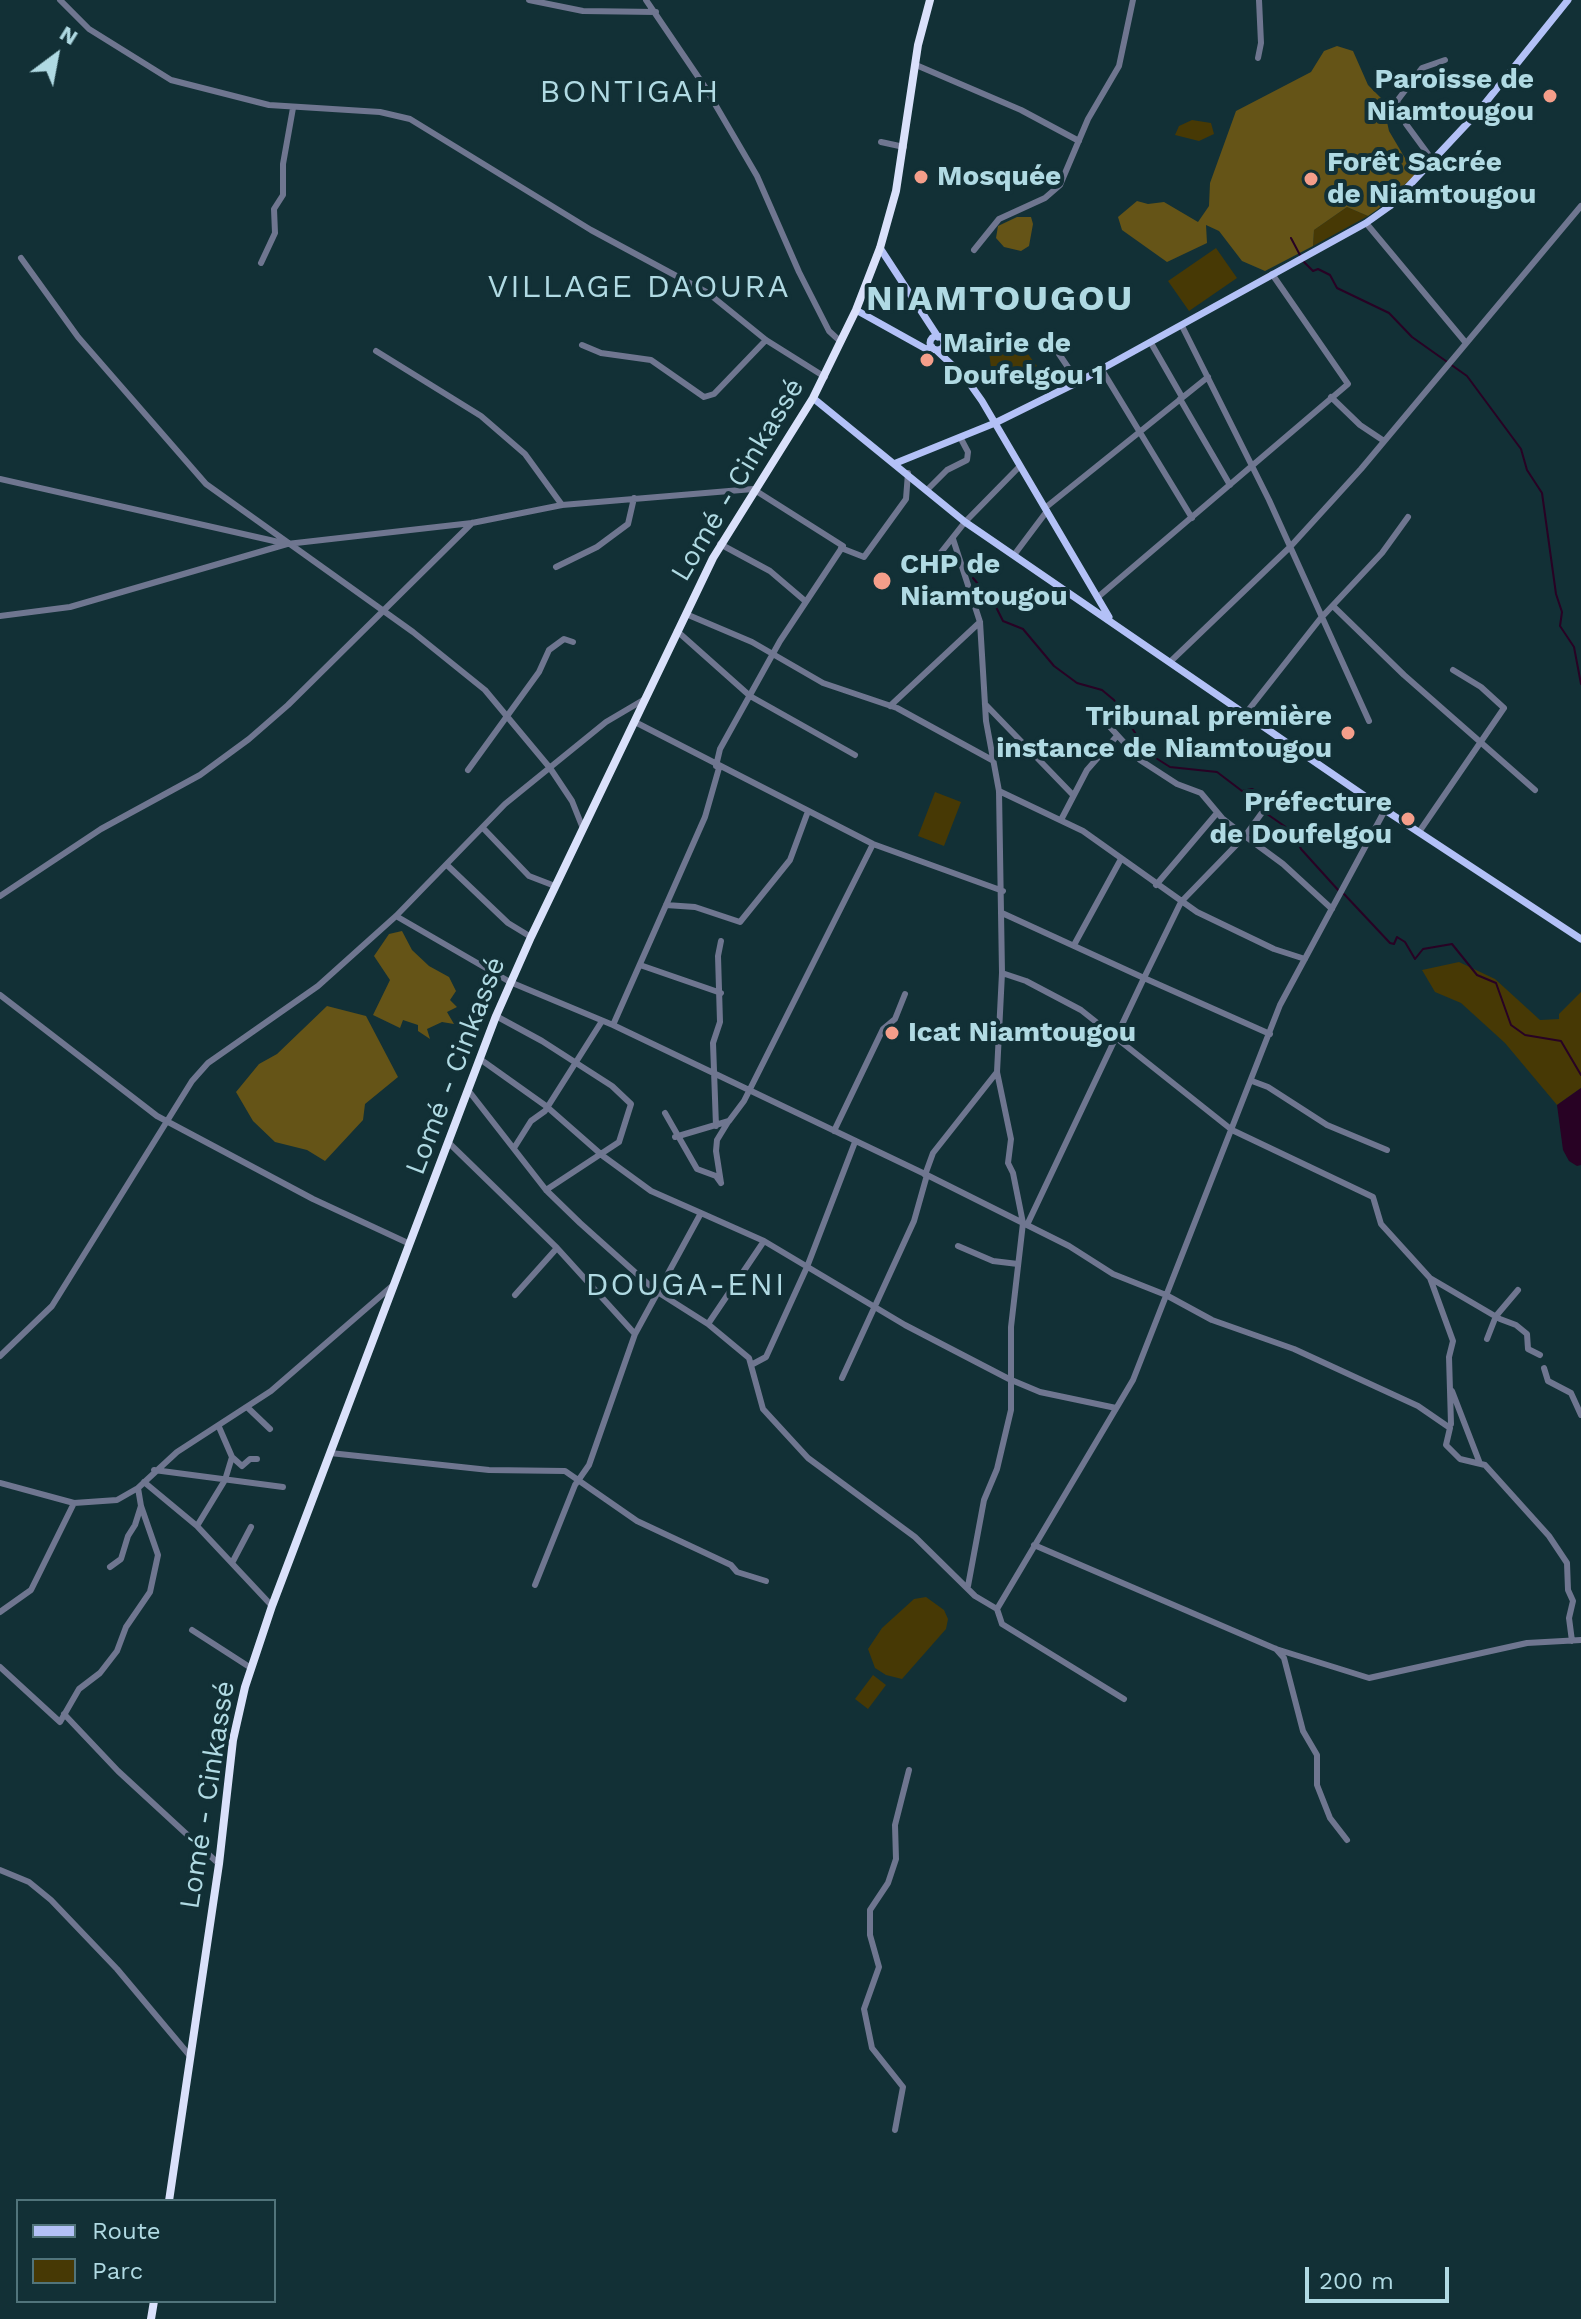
<!DOCTYPE html>
<meta charset="utf-8">
<style>
body{margin:0}
#map{position:relative;width:1581px;height:2319px;overflow:hidden;background:#123036;font-family:"Work Sans",sans-serif}
canvas{display:block}
.legend{position:absolute;left:16px;top:2199px;width:260px;height:104px;box-sizing:border-box;background:#123036;border:2px solid #51747b;margin:0;padding:10px 14px;list-style:none;font-size:24px;color:#b0dae3}
.legend li{display:flex;align-items:center;gap:16px;height:40px}
.legend b{width:40px;border:2px solid #51747b}
.north{position:absolute;left:16px;top:16px;width:80px;height:80px;-webkit-text-stroke:6px #123036;paint-order:stroke;rotate:32deg;font-size:22px;font-weight:700;line-height:32px;text-align:center;color:#b0dae3}
.north::after{content:'';display:block;margin:auto;width:28px;height:36px;background:#b0dae3;clip-path:polygon(50% 0,100% 100%,50% 72%,0 100%)}
.scale{position:absolute;left:1305px;top:2267px;width:144px;height:36px;box-sizing:border-box;border:4px solid #b0dae3;border-top:0;padding-left:10px;font-size:24px;line-height:28px;white-space:nowrap;color:#b0dae3;-webkit-text-stroke:6px #123036;paint-order:stroke}
</style>
<div id="map">
<canvas width="1581" height="2319"></canvas>
<ul class="legend">
<li><b style="height:10px;background:#b3c1f7"></b>Route</li>
<li><b style="height:22px;background:#473905"></b>Parc</li>
</ul>
<div class="north">N</div>
<div class="scale">200 m</div>
</div>
<script>
const ctx = document.querySelector('canvas').getContext('2d');
ctx.lineJoin = 'round';
function paint(path, color) {
  ctx.fillStyle = color;
  ctx.fill(path, 'evenodd');
}
function toPath(rows) {
  const path = new Path2D();
  for (const r of rows) {
    if (r.length === 3) {
      path.moveTo(r[0] + r[2], r[1]);
      path.arc(r[0], r[1], r[2], 0, 2 * Math.PI);
      continue;
    }
    path.moveTo(r[0], r[1]);
    for (let i = 2; i < r.length; i += 2) path.lineTo(r[i], r[i + 1]);
  }
  return path;
}
function trace(path, color, width, dash) {
  ctx.strokeStyle = color;
  ctx.lineWidth = width;
  ctx.lineCap = dash ? 'butt' : 'round';
  ctx.setLineDash(dash || []);
  ctx.stroke(path);
}
function write(font, color, halo, rows, align = 'center') {
  ctx.font = font + ' "Work Sans",sans-serif';
  ctx.lineWidth = 8;
  ctx.setLineDash([]);
  ctx.textBaseline = 'middle';
  ctx.strokeStyle = halo;
  ctx.fillStyle = color;
  for (const [text, x, y, turn = 0] of rows) {
    ctx.save();
    ctx.translate(x, y);
    ctx.rotate((+turn || 0) * Math.PI / 180);
    ctx.textAlign = isNaN(turn) ? turn : align;
    if (halo) ctx.strokeText(text, 0, 0);
    ctx.fillText(text, 0, 0);
    ctx.restore();
  }
}
paint(toPath([
 [1192,120,1211,123,1214,134,1199,141,1175,135,1179,126],
 [1347,207,1368,216,1313,246,1314,230],
 [1216,248,1237,278,1189,311,1168,281],
 [1012,333,1037,366,1003,387,992,374,989,353],
 [935,792,961,802,944,846,918,836],
 [1459,962,1495,979,1540,1020,1559,1019,1559,1014,1581,992,1581,1088,1557,1105,1505,1043,1461,1003,1435,992,1422,970],
 [926,1597,944,1610,948,1619,946,1629,902,1679,886,1675,875,1668,868,1649,882,1628,914,1599],
 [873,1675,886,1685,868,1709,855,1699]
]), '#473905');
paint(toPath([
 [1337,46,1353,51,1368,85,1382,99,1389,131,1415,175,1378,209,1368,216,1347,207,1314,230,1313,246,1265,271,1242,261,1219,231,1206,225,1207,243,1167,262,1122,230,1118,217,1137,201,1148,204,1164,202,1198,222,1209,206,1210,183,1236,111,1311,72,1324,51],
 [1017,217,1031,217,1033,224,1029,246,1021,251,1004,247,996,238,998,226],
 [402,931,412,950,429,966,449,977,456,991,450,1000,457,1007,447,1012,454,1024,442,1022,427,1029,430,1039,418,1031,418,1025,403,1020,400,1028,373,1015,390,980,374,956,389,934],
 [327,1006,366,1016,398,1077,365,1104,363,1120,325,1161,307,1150,275,1142,253,1121,236,1092,259,1064,277,1054]
]), '#655417');
paint(toPath([
 [1581,1088,1581,1165,1577,1166,1569,1161,1563,1150,1557,1105]
]), '#280224');
trace(toPath([
 [1291,238,1301,257],
 [1304,262,1313,271,1318,269,1330,275,1337,288,1389,313,1412,337,1467,376,1521,449,1527,470,1542,493,1556,594,1562,612,1560,626,1574,647,1581,684],
 [973,578,994,603,1003,621,1023,629,1054,666,1077,683,1102,690,1114,700,1148,753,1170,767,1217,772,1242,791,1252,789,1260,793,1267,814,1293,832,1301,849,1339,891],
 [1344,894,1390,943,1394,944,1397,937,1405,942,1415,959,1423,949,1452,944,1477,975,1496,983,1511,1025,1525,1035,1561,1041,1581,1075]
]), '#280224', 2);
trace(toPath([
 [60,0,89,29,171,80,269,105,380,112,410,119,591,230,708,293,766,340,825,377],
 [529,0,583,11,656,12],
 [646,0,705,87,757,176,799,272,829,331,841,342],
 [1258,58,1261,43,1259,0],
 [916,65,1021,110,1079,141],
 [881,142,904,147],
 [1429,164,1428,154,1406,124,1397,101,1422,68,1445,60],
 [1366,223,1466,343],
 [974,250,999,219,1045,198,1060,185,1088,119,1119,66,1133,0],
 [21,258,78,337,206,484,413,632,485,690,550,768,572,801,582,826],
 [261,263,275,233,274,209,283,195,283,164,293,108],
 [1182,326,1269,500,1369,721],
 [1151,343,1182,397],
 [582,345,601,353,651,360,704,397,714,394,766,340],
 [376,351,481,416,525,454,562,505],
 [1059,354,1078,382],
 [1102,370,1192,518],
 [1331,397,1360,425,1384,441],
 [1180,399,1230,485],
 [0,479,283,543],
 [928,489,947,470,967,460,968,452,960,437],
 [1045,508,1208,377],
 [953,539,980,622,986,721,999,791,1002,973,997,1072,1011,1139,1008,1163,1013,1173,1023,1223,1011,1327,1011,1410,997,1469,984,1500,968,1586],
 [720,544,770,571,804,600],
 [841,548,864,557,906,499,908,473],
 [1014,555,1047,511],
 [935,560,965,522,1020,466],
 [556,567,597,547,628,524,634,498],
 [1098,597,1348,384,1272,274],
 [1334,607,1404,675,1535,790],
 [686,614,752,642,823,683,897,708,992,760],
 [0,616,70,607,287,544,472,523,562,505,753,489,843,546,780,641,720,749,716,766],
 [677,631,750,696,855,755],
 [1170,662,1290,547,1361,469,1581,206],
 [985,704,1073,795],
 [890,706,980,622],
 [1246,713,1320,619,1382,553,1408,517],
 [635,722,873,844,1003,891],
 [1109,726,1140,760,1177,784,1201,793,1222,818,1245,836,1261,814],
 [468,770,539,672,549,650,564,639,573,642],
 [999,791,1083,831,1197,912,1274,949,1305,959],
 [1061,820,1087,770,1116,737],
 [483,828,529,876,555,886],
 [1419,832,1504,708,1481,687,1453,670],
 [447,865,508,923,531,937],
 [1156,885,1217,813],
 [0,896,101,829,200,775,249,739,288,705,472,523],
 [666,905,695,907,740,922,790,860,807,814],
 [1002,913,1144,978,1027,1225],
 [396,916,510,982,613,1025,927,1175,1069,1246,1113,1274,1166,1295,1212,1320,1294,1349,1418,1406,1450,1428,1446,1445,1460,1459,1485,1465,1549,1536,1567,1563,1568,1590,1573,1601,1569,1618,1572,1641],
 [1074,945,1121,859],
 [640,965,721,993],
 [1002,973,1026,981,1081,1010,1232,1130,1373,1197,1381,1224,1430,1278,1453,1341,1449,1357,1451,1424],
 [0,995,157,1116,313,1199,410,1244],
 [496,1016,542,1041,612,1086,631,1104,619,1142,546,1190],
 [613,1025,705,817,719,768],
 [1270,1034,1144,978,1181,902,1245,836,1283,864,1332,909],
 [480,1059,546,1106,603,1156,651,1191,701,1213,635,1334,589,1465,575,1485,535,1585],
 [1252,1081,1268,1087,1327,1125,1387,1150],
 [468,1090,546,1190,580,1223,656,1291,708,1324,749,1358,763,1409,808,1458,915,1537,975,1596,997,1609],
 [665,1113,697,1169,716,1176,721,1183],
 [716,1126,713,1043,720,1022,718,956,721,941],
 [834,1131,883,1029,895,1019,905,994],
 [675,1137,729,1121,744,1101,873,844],
 [449,1143,557,1248,635,1334],
 [514,1148,531,1121,545,1111,602,1021],
 [925,1175,933,1153,997,1072],
 [721,1183,716,1151,717,1140,728,1122],
 [701,1213,764,1241,905,1325,1009,1379,1040,1392,1116,1408],
 [958,1246,993,1261,1018,1264],
 [1430,1278,1500,1319,1516,1325,1527,1334,1528,1349,1540,1355],
 [515,1295,557,1248],
 [708,1324,764,1241],
 [1487,1339,1496,1316,1518,1290],
 [0,1356,52,1306,192,1081,208,1063,318,986,396,916,505,804,606,722,645,699],
 [751,1365,766,1357,807,1267,855,1142],
 [1544,1368,1548,1381,1571,1393,1581,1415],
 [842,1378,914,1221,927,1175],
 [1452,1391,1479,1461],
 [247,1407,270,1429],
 [219,1427,232,1457,242,1466,250,1459,257,1459],
 [330,1453,489,1470,565,1471,637,1521,731,1565,737,1572,766,1581],
 [154,1470,283,1487],
 [144,1482,197,1526,272,1606],
 [0,1483,74,1503],
 [197,1526,225,1480,232,1457],
 [1034,1545,1276,1649,1369,1678,1527,1643,1581,1640],
 [232,1563,251,1527],
 [110,1567,121,1559,128,1536,135,1525,141,1506,138,1488],
 [0,1612,31,1590,74,1503,117,1500,138,1488,177,1452,271,1391,391,1287],
 [192,1630,251,1668],
 [1276,1649,1284,1658,1303,1731,1317,1755,1317,1785,1330,1818,1347,1840],
 [0,1667,60,1722,79,1689,100,1673,117,1651,126,1627,150,1592,158,1555,141,1506],
 [1124,1699,1002,1624,997,1609,1133,1380,1280,1005,1385,810],
 [64,1714,118,1771,219,1864],
 [0,1870,29,1882,51,1900,117,1969,190,2056],
 [895,2130,903,2087,872,2048,864,2009,879,1967,870,1935,870,1910,888,1883,896,1859,895,1825,909,1770]
]), '#6f7690', 6);
trace(toPath([
 [880,248,938,337],
 [856,310,926,349,932,347],
 [937,343,7],
 [936,350,965,377,982,401,1109,617],
 [813,398,965,522,1385,810,1581,939],
 [896,463,995,423,1078,382,1366,223,1390,206,1478,112,1568,0]
]), '#b3c1f7', 7);
trace(toPath([
 [169,2201,219,1864,233,1740,245,1687,272,1606,496,1016,531,937,713,558,813,398,856,310,880,248,896,191,918,45,930,0],
 [151,2319,154,2301]
]), '#dae1fb', 8);
for (const [x, y, r, color] of [
 [1550,96,8,"#f49e8a"],
 [921,177,8,"#f49e8a"],
 [1311,179,8,"#f49e8a"],
 [927,360,8,"#f49e8a"],
 [882,581,10,"#f49e8a"],
 [1348,733,8,"#f49e8a"],
 [1408,819,8,"#f49e8a"],
 [892,1033,8,"#f49e8a"]
]) {
  const dot = new Path2D();
  dot.arc(x, y, r, 0, 2 * Math.PI);
  ctx.fillStyle = color;
  ctx.fill(dot);
  trace(dot, '#123036', 3);
}
write('bold 28px', '#b0dae3', '#123036', [
 ["Paroisse de",1534,80,"right"],
 ["Niamtougou",1534,112,"right"],
 ["Forêt Sacrée",1327,163],
 ["de Niamtougou",1327,195],
 ["Mosquée",937,177],
 ["Mairie de",943,344],
 ["Doufelgou 1",943,376],
 ["CHP de",900,565],
 ["Niamtougou",900,597],
 ["Tribunal première",1332,717,"right"],
 ["instance de Niamtougou",1332,749,"right"],
 ["Préfecture",1392,803,"right"],
 ["de Doufelgou",1392,835,"right"],
 ["Icat Niamtougou",908,1033]
], 'left');
write('28px', '#b0dae3', '#123036', [
 ["Lomé - Cinkassé",738,480,-59],
 ["Lomé - Cinkassé",456,1066,-69],
 ["Lomé - Cinkassé",208,1795,-81]
]);
ctx.letterSpacing = '2px';
write('32px', '#b0dae3', '#123036', [
 ["BONTIGAH",630,93],
 ["VILLAGE DAOURA",639,288],
 ["DOUGA-ENI",686,1286]
]);
ctx.letterSpacing = '0px';
ctx.letterSpacing = '2px';
write('bold 36px', '#b0dae3', '#123036', [
 ["NIAMTOUGOU",1000,299]
]);
ctx.letterSpacing = '0px';
</script>
